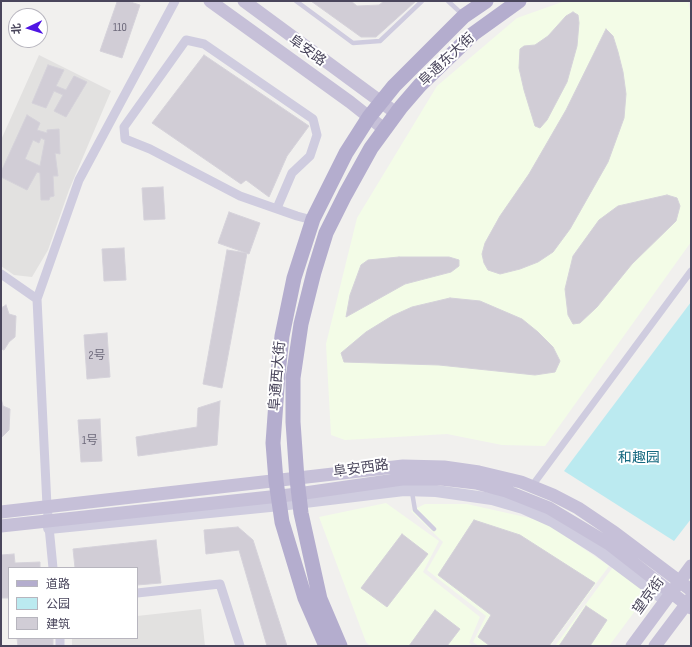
<!DOCTYPE html>
<meta charset="utf-8">
<style>
body{margin:0}
#map{position:relative;width:692px;height:647px;overflow:hidden;background:#f1f0ee;font-family:"Sofia Sans Condensed","Noto Sans SC",sans-serif}
canvas{display:block}
.frame{position:absolute;inset:0;border:2px solid #4a465c;pointer-events:none}
.legend{position:absolute;left:8px;top:567px;width:130px;height:72px;box-sizing:border-box;background:#fff;border:1px solid #b7b5be;margin:0;padding:5px 7px;list-style:none;font-size:12px;color:#4a465c}
.legend li{display:flex;align-items:center;gap:8px;height:20px}
.legend b{width:20px;border:1px solid #b7b5be}
.north{position:absolute;left:8px;top:8px;width:40px;height:40px;box-sizing:border-box;background:#fff;border:1px solid #b7b5be;border-radius:50%;rotate:266deg;font-size:11px;font-weight:700;line-height:16px;text-align:center;color:#4a465c}
.north::after{content:'';display:block;margin:auto;width:14px;height:18px;background:#4f15e4;clip-path:polygon(50% 0,100% 100%,50% 72%,0 100%)}
</style>
<div id="map">
<canvas width="692" height="647"></canvas>
<div class="frame"></div>
<ul class="legend">
<li><b style="height:5px;background:#b4adce"></b>道路</li>
<li><b style="height:11px;background:#bbeaf0"></b>公园</li>
<li><b style="height:11px;background:#d1cdd6"></b>建筑</li>
</ul>
<div class="north">北</div>
</div>
<script>
const ctx = document.querySelector('canvas').getContext('2d');
ctx.lineJoin = 'round';
function paint(path, color) {
  ctx.fillStyle = color;
  ctx.fill(path, 'evenodd');
}
function toPath(rows) {
  const path = new Path2D();
  for (const r of rows) {
    path.moveTo(r[0], r[1]);
    for (let i = 2; i < r.length; i += 2) path.lineTo(r[i], r[i + 1]);
  }
  return path;
}
function trace(path, color, width, dash) {
  ctx.strokeStyle = color;
  ctx.lineWidth = width;
  ctx.lineCap = dash ? 'butt' : 'round';
  ctx.setLineDash(dash || []);
  ctx.stroke(path);
}
function write(font, color, halo, rows, align = 'center') {
  ctx.font = font + ' "Sofia Sans Condensed","Noto Sans SC",sans-serif';
  ctx.lineWidth = 4;
  ctx.setLineDash([]);
  ctx.textBaseline = 'middle';
  ctx.strokeStyle = halo;
  ctx.fillStyle = color;
  for (const [text, x, y, turn = 0] of rows) {
    ctx.save();
    ctx.translate(x, y);
    ctx.rotate((+turn || 0) * Math.PI / 180);
    ctx.textAlign = isNaN(turn) ? turn : align;
    if (halo) ctx.strokeText(text, 0, 0);
    ctx.fillText(text, 0, 0);
    ctx.restore();
  }
}
paint(toPath([
 [565,1,688,1,691,15,691,242,545,446,502,445,447,434,345,440,331,435,326,344,357,218,437,86,517,18],
 [386,503,439,541,423,572,480,617,469,643,473,646,370,646,366,642,319,517],
 [425,504,467,504,543,521,609,566,550,646,479,646,473,642,486,616,427,570,443,542,411,511],
 [613,567,649,592,609,646,555,646]
]), '#f3fce7');
paint(toPath([
 [39,55,111,91,69,190,48,250,32,277,14,275,1,266,1,140],
 [201,609,205,646,72,646,72,638,137,638,137,616]
]), '#e2e1e0');
paint(toPath([
 [691,302,691,519,674,541,564,471]
]), '#bbeaf0');
const building = toPath([
 [115,1,127,1,140,5,122,58,100,51,117,2,115,1],
 [311,1,351,1,357,6,379,5,384,1,416,1,376,37,361,37,311,1],
 [573,12,578,15,579,23,577,46,567,82,547,120,540,128,535,126,524,90,519,68,520,49,524,46,535,45,548,36,566,16,573,12],
 [606,29,613,36,618,52,623,72,626,94,624,118,608,162,570,229,553,252,538,262,520,269,500,274,488,270,484,263,482,254,485,243,500,216,529,174,566,110,606,29],
 [204,55,309,126,287,156,269,197,246,180,241,184,152,123,204,55],
 [48,65,64,70,56,86,66,90,74,76,87,82,66,117,54,111,63,95,54,91,46,108,32,103,48,65],
 [27,115,40,123,37,130,47,133,47,130,59,129,60,154,55,153,58,176,53,176,54,196,50,197,49,200,41,200,40,173,37,172,27,190,1,177,1,172,27,115],
 [41,138,45,140,40,166,25,159,33,140,39,143,41,138],
 [163,187,165,219,144,220,142,188,163,187],
 [667,195,677,198,680,206,676,221,632,264,597,307,580,323,573,324,568,315,565,289,573,256,599,220,618,206,667,195],
 [229,212,260,223,249,254,218,243,229,212],
 [124,248,126,280,104,281,102,249,124,248],
 [227,250,247,253,222,388,203,384,227,250],
 [399,257,449,257,459,260,459,266,451,272,405,284,346,317,350,295,361,265,368,260,399,257],
 [450,298,480,301,522,319,538,332,553,347,560,361,555,372,535,375,439,365,344,362,341,353,366,332,392,316,412,307,450,298],
 [6,305,9,314,16,316,15,337,9,342,4,350,1,349,1,308,6,305],
 [107,333,110,377,87,379,84,335,107,333],
 [1,398,3,406,10,409,9,430,1,438,1,398],
 [220,401,217,445,138,456,136,437,197,427,198,408,220,401],
 [100,419,102,461,81,462,78,420,100,419],
 [474,520,520,535,595,583,549,646,490,646,478,637,491,615,438,575,474,520],
 [238,527,253,540,287,646,267,646,239,550,206,554,204,530,238,527],
 [402,534,428,554,387,607,361,588,402,534],
 [156,540,161,583,137,585,137,568,75,568,73,549,156,540],
 [14,554,15,563,40,562,40,568,9,568,9,598,1,598,1,555,14,554],
 [586,606,607,620,590,646,559,646,586,606],
 [435,610,460,629,447,646,409,646,435,610],
 [17,638,53,638,53,646,18,646,17,638]
]);
paint(building, '#d1cdd6');
trace(building, '#d5d2da', 1);
trace(toPath([
 [296,1,353,43,380,41,422,1],
 [448,1,462,14],
 [412,492,415,510,434,529]
]), '#cfccdf', 4.5);
trace(toPath([
 [532,486,691,271]
]), '#cfccdf', 7);
trace(toPath([
 [277,208,292,173,310,156,317,135,313,119,204,44,186,40,124,127,125,139,150,149,240,196,297,216,312,220],
 [1,274,37,299,47,506,53,568],
 [37,299,79,180,175,1],
 [137,593,220,584,240,646],
 [60,638,60,646]
]), '#cfccdf', 9);
trace(toPath([
 [49,528,280,505,404,490,436,491,492,499,523,508,552,521,598,550,665,600]
]), '#cfccdf', 12);
trace(toPath([
 [210,1,350,102,384,129],
 [244,1,396,113],
 [1,512,403,466,444,467,479,472,521,482,553,495,578,508,615,533,691,590],
 [1,526,298,494,402,479,441,479,476,483,506,491,549,508,609,544,691,608],
 [632,646,691,566],
 [655,646,691,598]
]), '#c6c0d8', 13);
trace(toPath([
 [326,646,305,598,282,522,276,481,273,443,278,374,282,336,294,278,313,219,346,153,369,117,394,86,464,16,486,1],
 [340,646,320,599,301,513,297,479,293,422,293,378,301,324,314,272,326,233,345,195,371,148,401,107,420,85,473,34,519,1]
]), '#b4adce', 15);
write('12px', '#6c687a', null, [
 ["110",120,28],
 ["2号",97,356],
 ["1号",90,441]
]);
write('14px', '#4a465c', '#fff', [
 ["阜安路",307,51,36],
 ["阜通东大街",447,60,-43],
 ["阜通西大街",278,376,-85],
 ["阜安西路",361,469,-8],
 ["望京街",649,596,-54]
]);
write('14px', '#15687f', '#fff', [
 ["和趣园",639,458]
]);
</script>
